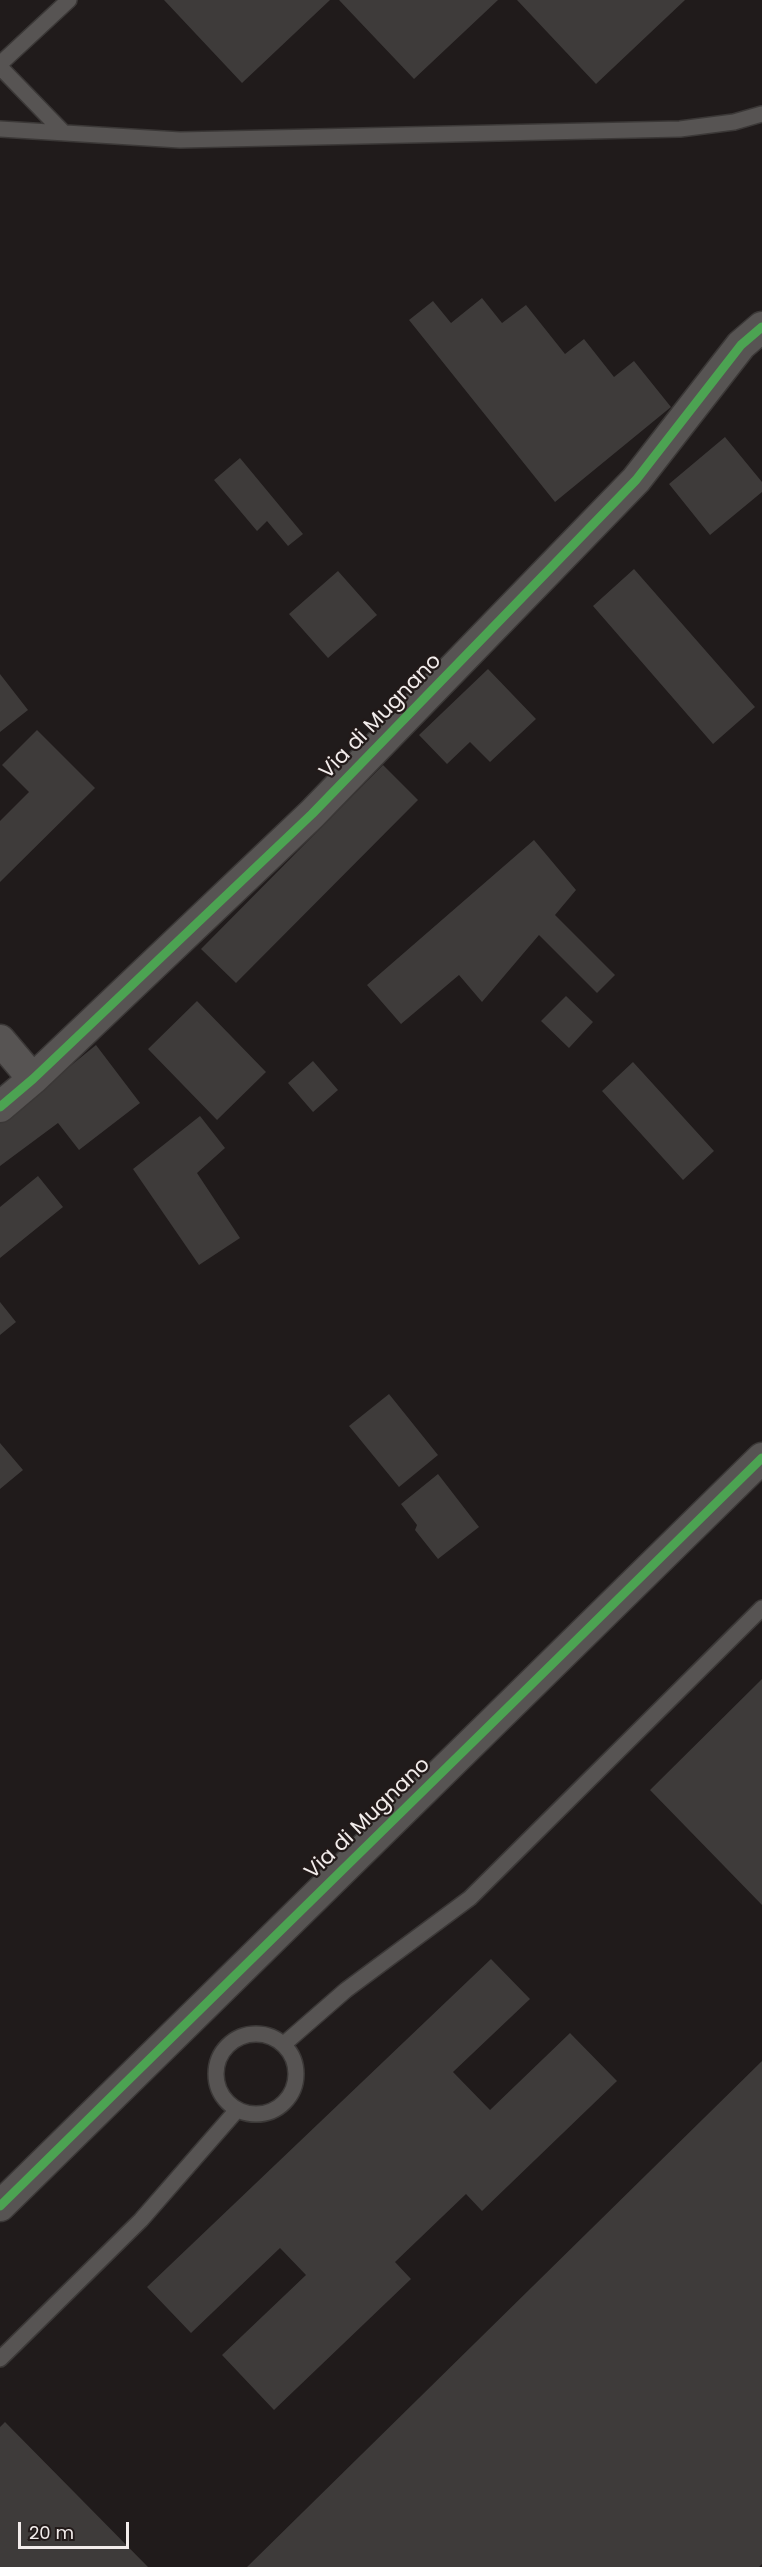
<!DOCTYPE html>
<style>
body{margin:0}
#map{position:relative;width:762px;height:2567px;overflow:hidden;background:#201b1b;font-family:Poppins,sans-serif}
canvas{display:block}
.scale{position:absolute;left:18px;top:2522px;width:111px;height:27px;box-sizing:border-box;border:3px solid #f2eceb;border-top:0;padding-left:8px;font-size:18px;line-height:21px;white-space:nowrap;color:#f2eceb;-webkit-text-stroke:4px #221a19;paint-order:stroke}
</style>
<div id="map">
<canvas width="762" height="2567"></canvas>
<div class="scale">20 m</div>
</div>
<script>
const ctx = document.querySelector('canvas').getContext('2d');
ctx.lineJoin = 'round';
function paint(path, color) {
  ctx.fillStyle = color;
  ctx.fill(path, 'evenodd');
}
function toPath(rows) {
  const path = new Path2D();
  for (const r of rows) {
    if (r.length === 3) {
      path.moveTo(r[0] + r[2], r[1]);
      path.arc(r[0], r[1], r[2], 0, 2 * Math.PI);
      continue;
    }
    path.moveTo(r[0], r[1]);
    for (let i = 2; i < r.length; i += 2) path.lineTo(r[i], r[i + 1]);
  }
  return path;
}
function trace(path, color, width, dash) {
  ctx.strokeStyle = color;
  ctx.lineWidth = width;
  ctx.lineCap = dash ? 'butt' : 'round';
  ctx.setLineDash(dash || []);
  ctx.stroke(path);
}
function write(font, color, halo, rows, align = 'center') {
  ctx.font = font + ' Poppins,sans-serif';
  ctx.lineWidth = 4.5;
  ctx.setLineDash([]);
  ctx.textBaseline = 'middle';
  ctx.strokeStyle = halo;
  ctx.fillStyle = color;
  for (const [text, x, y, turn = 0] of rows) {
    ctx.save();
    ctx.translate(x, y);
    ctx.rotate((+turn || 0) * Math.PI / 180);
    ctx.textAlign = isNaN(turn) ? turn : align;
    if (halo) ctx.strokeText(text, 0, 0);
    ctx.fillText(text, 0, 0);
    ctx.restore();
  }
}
paint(toPath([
 [164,0,330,0,242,83],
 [339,0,498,0,414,79],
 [517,0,685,0,596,84],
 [482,298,502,323,526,305,565,354,584,339,614,377,634,361,671,407,555,502,409,320,433,301,451,323],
 [725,437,762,482,762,492,710,535,669,484],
 [240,458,303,534,288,546,267,521,257,531,214,480],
 [634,569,755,707,713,744,593,606],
 [338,571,377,615,328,658,289,614],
 [488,669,536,719,490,762,470,742,447,764,419,735],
 [0,674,28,710,0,732],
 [37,730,95,788,0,882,0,821,29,792,2,765],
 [383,765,418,800,236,983,201,949],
 [534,840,576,890,555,915,615,975,597,993,539,935,482,1002,459,975,401,1024,367,985],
 [566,996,593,1022,569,1048,541,1021],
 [197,1001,266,1072,217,1120,148,1049],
 [96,1045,140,1103,79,1150,58,1123,0,1166,0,1123],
 [313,1061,338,1090,313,1112,288,1083],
 [633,1062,714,1151,683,1180,602,1091],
 [200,1116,225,1148,197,1173,240,1238,199,1265,133,1169],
 [38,1176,63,1207,0,1258,0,1207],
 [0,1302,16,1322,0,1335],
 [389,1394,438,1455,399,1487,349,1426],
 [0,1443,23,1470,0,1489],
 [438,1474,479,1527,438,1559,415,1530,417,1525,401,1504],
 [762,1679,762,1905,650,1790],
 [491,1959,530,1999,453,2072,490,2110,570,2033,617,2081,482,2211,466,2194,395,2262,411,2279,274,2410,222,2355,306,2275,280,2248,191,2333,147,2287],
 [762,2061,762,2564,759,2567,247,2567],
 [5,2422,148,2567,0,2567,0,2427]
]), '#3e3b3a');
const lane = toPath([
 [0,64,69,0],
 [0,67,64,133],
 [0,129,180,140,680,129,734,122,762,114],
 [256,2074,40],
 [284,2044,346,1990,470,1898,762,1608],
 [0,2359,141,2220,237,2110]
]);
const street = toPath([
 [0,1040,33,1079],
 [0,1107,33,1079,312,814,636,480,741,345,762,327],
 [0,2206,762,1458]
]);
trace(lane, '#3b3837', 18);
trace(street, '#3b3837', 33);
trace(lane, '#575453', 15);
trace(street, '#575453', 30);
trace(toPath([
 [0,1107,33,1079,312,814,636,480,741,345,762,327],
 [0,2206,762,1458]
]), '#4ca352', 9);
write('21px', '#f2eceb', '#221a19', [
 ["Via di Mugnano",381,717,-46],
 ["Via di Mugnano",368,1819,-44]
]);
</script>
